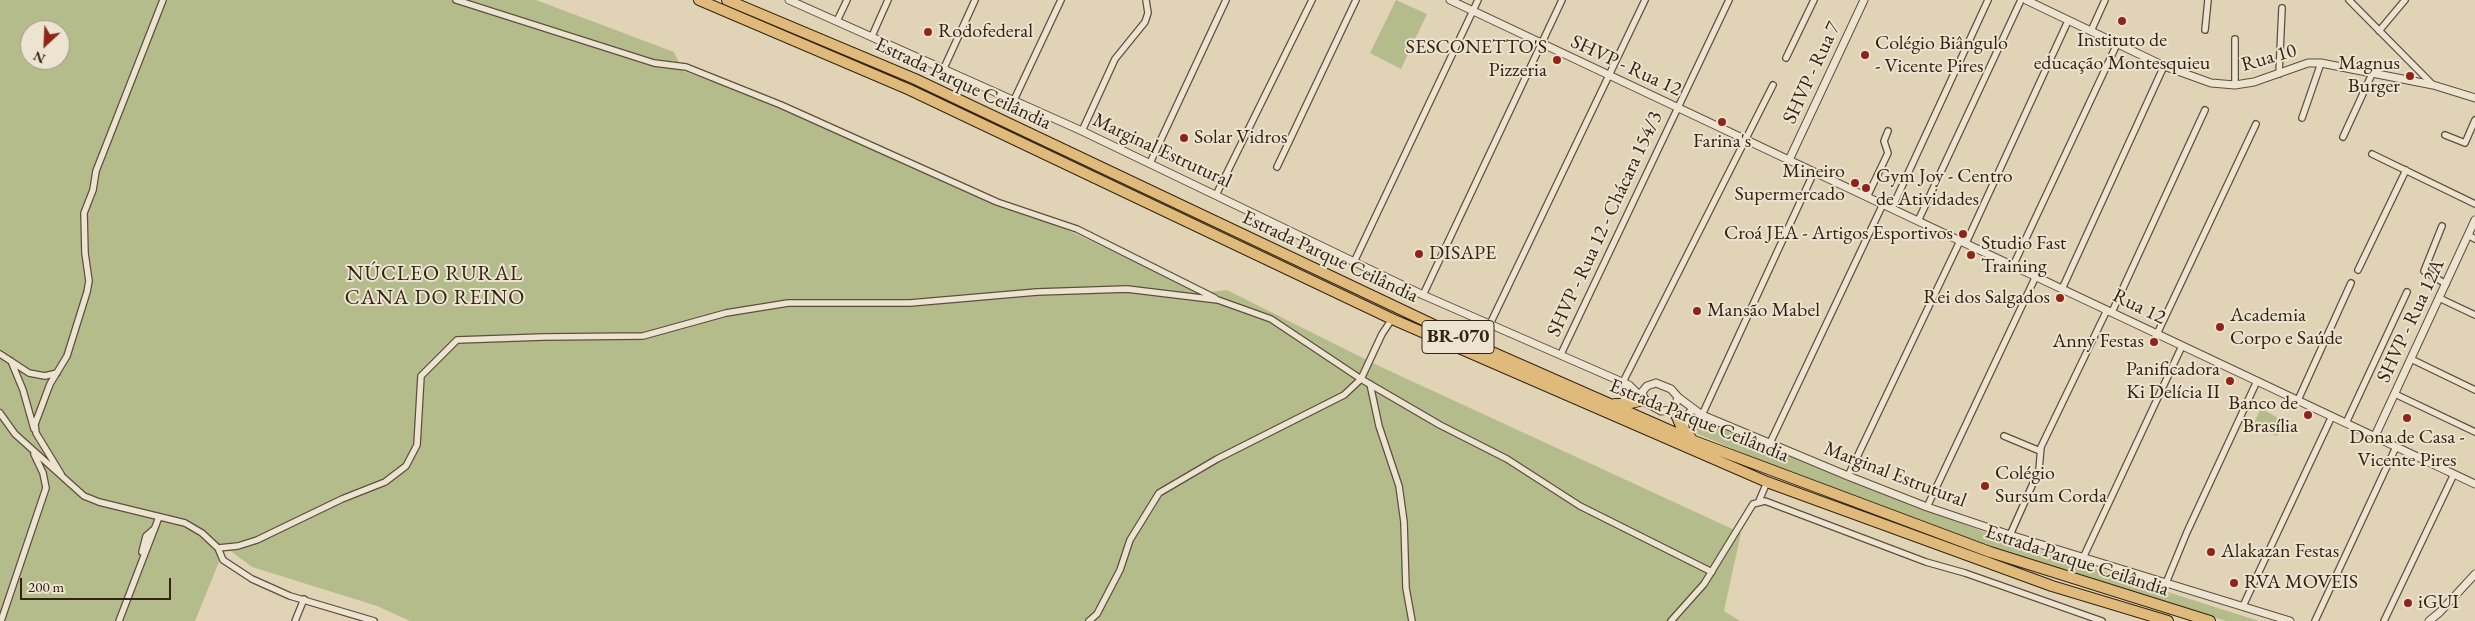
<!DOCTYPE html>
<meta charset="utf-8">
<style>
body{margin:0}
#map{position:relative;width:2475px;height:621px;overflow:hidden;background:#e1d4b6;font-family:"EB Garamond",serif}
canvas{display:block}
.north{position:absolute;left:20px;top:20px;width:50px;height:50px;box-sizing:border-box;background:#ece3d0;border:1px solid #a29684;border-radius:50%;rotate:205deg;font-size:14px;font-weight:700;line-height:20px;text-align:center;color:#322313}
.north::after{content:'';display:block;margin:auto;width:18px;height:22px;background:#8f2418;clip-path:polygon(50% 0,100% 100%,50% 72%,0 100%)}
.scale{position:absolute;left:20px;top:578px;width:151px;height:22px;box-sizing:border-box;border:2px solid #322313;border-top:0;padding-left:6px;font-size:15px;line-height:18px;white-space:nowrap;color:#322313;-webkit-text-stroke:4px #ece3d0;paint-order:stroke}
</style>
<div id="map">
<canvas width="2475" height="621"></canvas>
<div class="north">N</div>
<div class="scale">200 m</div>
</div>
<script>
const ctx = document.querySelector('canvas').getContext('2d');
ctx.lineJoin = 'round';
function paint(path, color) {
  ctx.fillStyle = color;
  ctx.fill(path, 'evenodd');
}
function toPath(rows) {
  const path = new Path2D();
  for (const r of rows) {
    path.moveTo(r[0], r[1]);
    for (let i = 2; i < r.length; i += 2) path.lineTo(r[i], r[i + 1]);
  }
  return path;
}
function trace(path, color, width, dash) {
  ctx.strokeStyle = color;
  ctx.lineWidth = width;
  ctx.lineCap = dash ? 'butt' : 'round';
  ctx.setLineDash(dash || []);
  ctx.stroke(path);
}
function write(font, color, halo, rows, align = 'center') {
  ctx.font = font + ' "EB Garamond",serif';
  ctx.lineWidth = 4;
  ctx.setLineDash([]);
  ctx.textBaseline = 'middle';
  ctx.strokeStyle = halo;
  ctx.fillStyle = color;
  for (const [text, x, y, turn = 0] of rows) {
    ctx.save();
    ctx.translate(x, y);
    ctx.rotate((+turn || 0) * Math.PI / 180);
    ctx.textAlign = isNaN(turn) ? turn : align;
    if (halo) ctx.strokeText(text, 0, 0);
    ctx.fillText(text, 0, 0);
    ctx.restore();
  }
}
paint(toPath([
 [0,0,536,0,674,52,683,71,755,97,840,133,992,204,1055,224,1201,293,1227,290,1379,366,1741,533,1724,611,1740,621,410,621,377,606,252,567,225,547,195,621,0,621],
 [30,30,60,30,60,60,30,60],
 [1396,0,1427,14,1401,69,1370,53],
 [2261,408,2283,421,2277,436,2253,425],
 [1695,415,1849,479,2007,541,2259,621,2226,621,1997,549,1792,474,1698,434,1691,428,1688,419]
]), '#b5bc8c');
const minor = toPath([
 [456,0,654,63,686,67,781,105,997,202,1077,229,1215,298],
 [2349,0,2433,85],
 [837,21,847,0],
 [2205,30,2208,0],
 [2091,31,2105,0],
 [2379,31,2405,0],
 [872,36,888,0],
 [1786,58,1814,0],
 [944,68,975,0],
 [2279,74,2282,8],
 [2235,85,2235,39],
 [1014,100,1061,0],
 [2302,118,2321,63],
 [1082,131,1115,59,1145,22,1148,13,1146,0],
 [2445,135,2465,143,2475,120],
 [2343,137,2372,74],
 [2372,154,2475,204],
 [1150,163,1226,0],
 [1277,167,1356,0],
 [1216,195,1312,0],
 [1867,197,1888,153,1884,141,1888,131],
 [1892,208,1988,0],
 [1918,221,2021,0],
 [2442,226,2424,271,2446,284],
 [2468,235,2475,239],
 [1966,243,2068,21],
 [1354,262,1478,0],
 [2013,266,2117,44],
 [2358,270,2406,170],
 [2062,289,2164,66],
 [1423,295,1562,0],
 [2439,298,2475,315],
 [2112,312,2205,110],
 [1490,324,1645,0],
 [2157,334,2256,124],
 [0,354,29,373,45,376,57,373],
 [1561,354,1729,0],
 [2411,359,2475,390],
 [11,361,23,390,34,429],
 [1623,382,1773,85],
 [1370,384,1379,426,1399,486,1404,522,1406,588,1412,621],
 [2395,394,2475,432],
 [2298,400,2351,283],
 [0,413,15,434,84,496,99,502,185,523,202,533,218,548,223,560,252,579,290,596,374,621],
 [1702,415,1814,172],
 [2346,423,2407,292],
 [2004,436,2040,451],
 [1770,443,1883,204],
 [61,474,36,433,35,424,50,384,67,356,87,292,89,281,85,253,84,213,93,190,96,171,163,0],
 [1848,476,1960,241],
 [1759,501,1767,482],
 [1927,507,2036,276],
 [2010,535,2039,470,2041,447,2107,310],
 [218,548,238,546,257,540,342,499,385,482,406,466,417,445,421,376,457,340,543,337,643,336,726,313,788,303,910,303,1037,292,1127,289,1218,300,1271,319,1361,379,1440,425,1507,459,1580,506,1712,572],
 [142,552,146,536,154,529],
 [2083,558,2182,346],
 [2166,583,2187,532,2257,381],
 [2243,606,2332,416],
 [1,621,46,488,43,473,34,454],
 [119,621,159,517],
 [295,621,304,599],
 [1089,621,1097,614,1120,570,1130,540,1159,493,1217,459,1344,395,1361,379,1382,334,1392,319],
 [1671,621,1704,584,1753,504,1765,501,1926,562,1965,573,2102,621],
 [2315,621,2396,447],
 [2384,621,2454,474]
]);
const tertiary = toPath([
 [789,0,1082,131,1423,295,1629,385,1642,398],
 [1450,0,2475,484],
 [2026,0,2164,66,2211,83,2235,85,2254,82,2308,63,2321,63,2433,85,2475,98],
 [1789,160,1864,0],
 [1656,383,1671,389,1678,397,1674,410,1661,411,1645,402,1642,392,1647,386,1656,383],
 [1678,397,1702,415,1848,476,1927,507,2010,535,2290,621],
 [1619,404,1626,399,1631,387],
 [1685,428,1684,419,1692,410],
 [2375,436,2475,220],
 [2429,621,2440,612,2475,574]
]);
const motorway = toPath([
 [699,0,910,90,1392,319,1767,482,2052,586,2168,621],
 [727,0,915,79,1476,345,1694,441,1990,552,2210,621],
 [1615,404,1626,404,1644,400],
 [1674,410,1681,426,1691,438]
]);
trace(minor, '#5e4f3c', 8);
trace(tertiary, '#5e4f3c', 9);
trace(motorway, '#322313', 12);
trace(minor, '#ece3d0', 5.5);
trace(tertiary, '#ece3d0', 7);
trace(motorway, '#e0ba7b', 10);
for (const [x, y, r, color] of [
 [2122,21,5,"#8f2418"],
 [928,32,5,"#8f2418"],
 [1865,55,5,"#8f2418"],
 [1557,60,5,"#8f2418"],
 [2410,76,5,"#8f2418"],
 [1722,122,5,"#8f2418"],
 [1184,138,5,"#8f2418"],
 [1855,183,5,"#8f2418"],
 [1866,188,5,"#8f2418"],
 [1963,234,5,"#8f2418"],
 [1419,254,5,"#8f2418"],
 [1971,255,5,"#8f2418"],
 [2060,298,5,"#8f2418"],
 [1697,311,5,"#8f2418"],
 [2220,327,5,"#8f2418"],
 [2154,342,5,"#8f2418"],
 [2230,381,5,"#8f2418"],
 [2308,415,5,"#8f2418"],
 [2407,418,5,"#8f2418"],
 [1985,486,5,"#8f2418"],
 [2211,552,5,"#8f2418"],
 [2234,583,5,"#8f2418"],
 [2408,603,5,"#8f2418"]
]) {
  const dot = new Path2D();
  dot.arc(x, y, r, 0, 2 * Math.PI);
  ctx.fillStyle = color;
  ctx.fill(dot);
  trace(dot, '#ece3d0', 2);
}
for (const [x, y, w] of [
 [1458,337,72]
]) {
  const box = new Path2D();
  box.roundRect(x - w / 2, y - 16.5, w, 33, 4);
  ctx.fillStyle = '#ece3d0';
  ctx.fill(box);
  trace(box, '#322313', 1);
}
write('bold 19px', '#322313', null, [
 ["BR-070",1458,337]
]);
write('20px', '#322313', '#ece3d0', [
 ["Rodofederal",938,32],
 ["Instituto de",2122,41,"center"],
 ["educação Montesquieu",2122,64,"center"],
 ["Colégio Biângulo",1875,44],
 ["- Vicente Pires",1875,67],
 ["SESCONETTO'S",1547,48,"right"],
 ["Pizzeria",1547,71,"right"],
 ["Magnus",2400,64,"right"],
 ["Burger",2400,87,"right"],
 ["Solar Vidros",1194,138],
 ["Farina's",1722,142,"center"],
 ["Mineiro",1845,172,"right"],
 ["Supermercado",1845,195,"right"],
 ["Gym Joy - Centro",1876,177],
 ["de Atividades",1876,200],
 ["Croá JEA - Artigos Esportivos",1953,234,"right"],
 ["Studio Fast",1981,244],
 ["Training",1981,267],
 ["DISAPE",1429,254],
 ["Rei dos Salgados",2050,298,"right"],
 ["Mansão Mabel",1707,311],
 ["Academia",2230,316],
 ["Corpo e Saúde",2230,339],
 ["Anny Festas",2144,342,"right"],
 ["Panificadora",2220,370,"right"],
 ["Ki Delícia II",2220,393,"right"],
 ["Banco de",2298,404,"right"],
 ["Brasília",2298,427,"right"],
 ["Dona de Casa -",2407,438,"center"],
 ["Vicente Pires",2407,461,"center"],
 ["Colégio",1995,474],
 ["Sursum Corda",1995,497],
 ["Alakazan Festas",2221,552],
 ["RVA MOVEIS",2244,583],
 ["iGUI",2418,603]
], 'left');
write('20px', '#322313', '#ece3d0', [
 ["Rua 10",2269,58,-16],
 ["SHVP - Rua 12",1626,66,25],
 ["SHVP - Rua 7",1812,73,-65],
 ["Estrada Parque Ceilândia",963,84,25],
 ["Marginal Estrutural",1162,151,25],
 ["SHVP - Rua 12 - Chácara 154/3",1605,224,-65],
 ["Estrada Parque Ceilândia",1330,257,25],
 ["Rua 12",2139,307,26],
 ["SHVP - Rua 12A",2411,321,-65],
 ["Estrada Parque Ceilândia",1699,421,22],
 ["Marginal Estrutural",1895,475,21],
 ["Estrada Parque Ceilândia",2077,561,18]
]);
ctx.letterSpacing = '1px';
write('21px', '#322313', '#ece3d0', [
 ["NÚCLEO RURAL",435,274],
 ["CANA DO REINO",435,298]
]);
ctx.letterSpacing = '0px';
</script>
